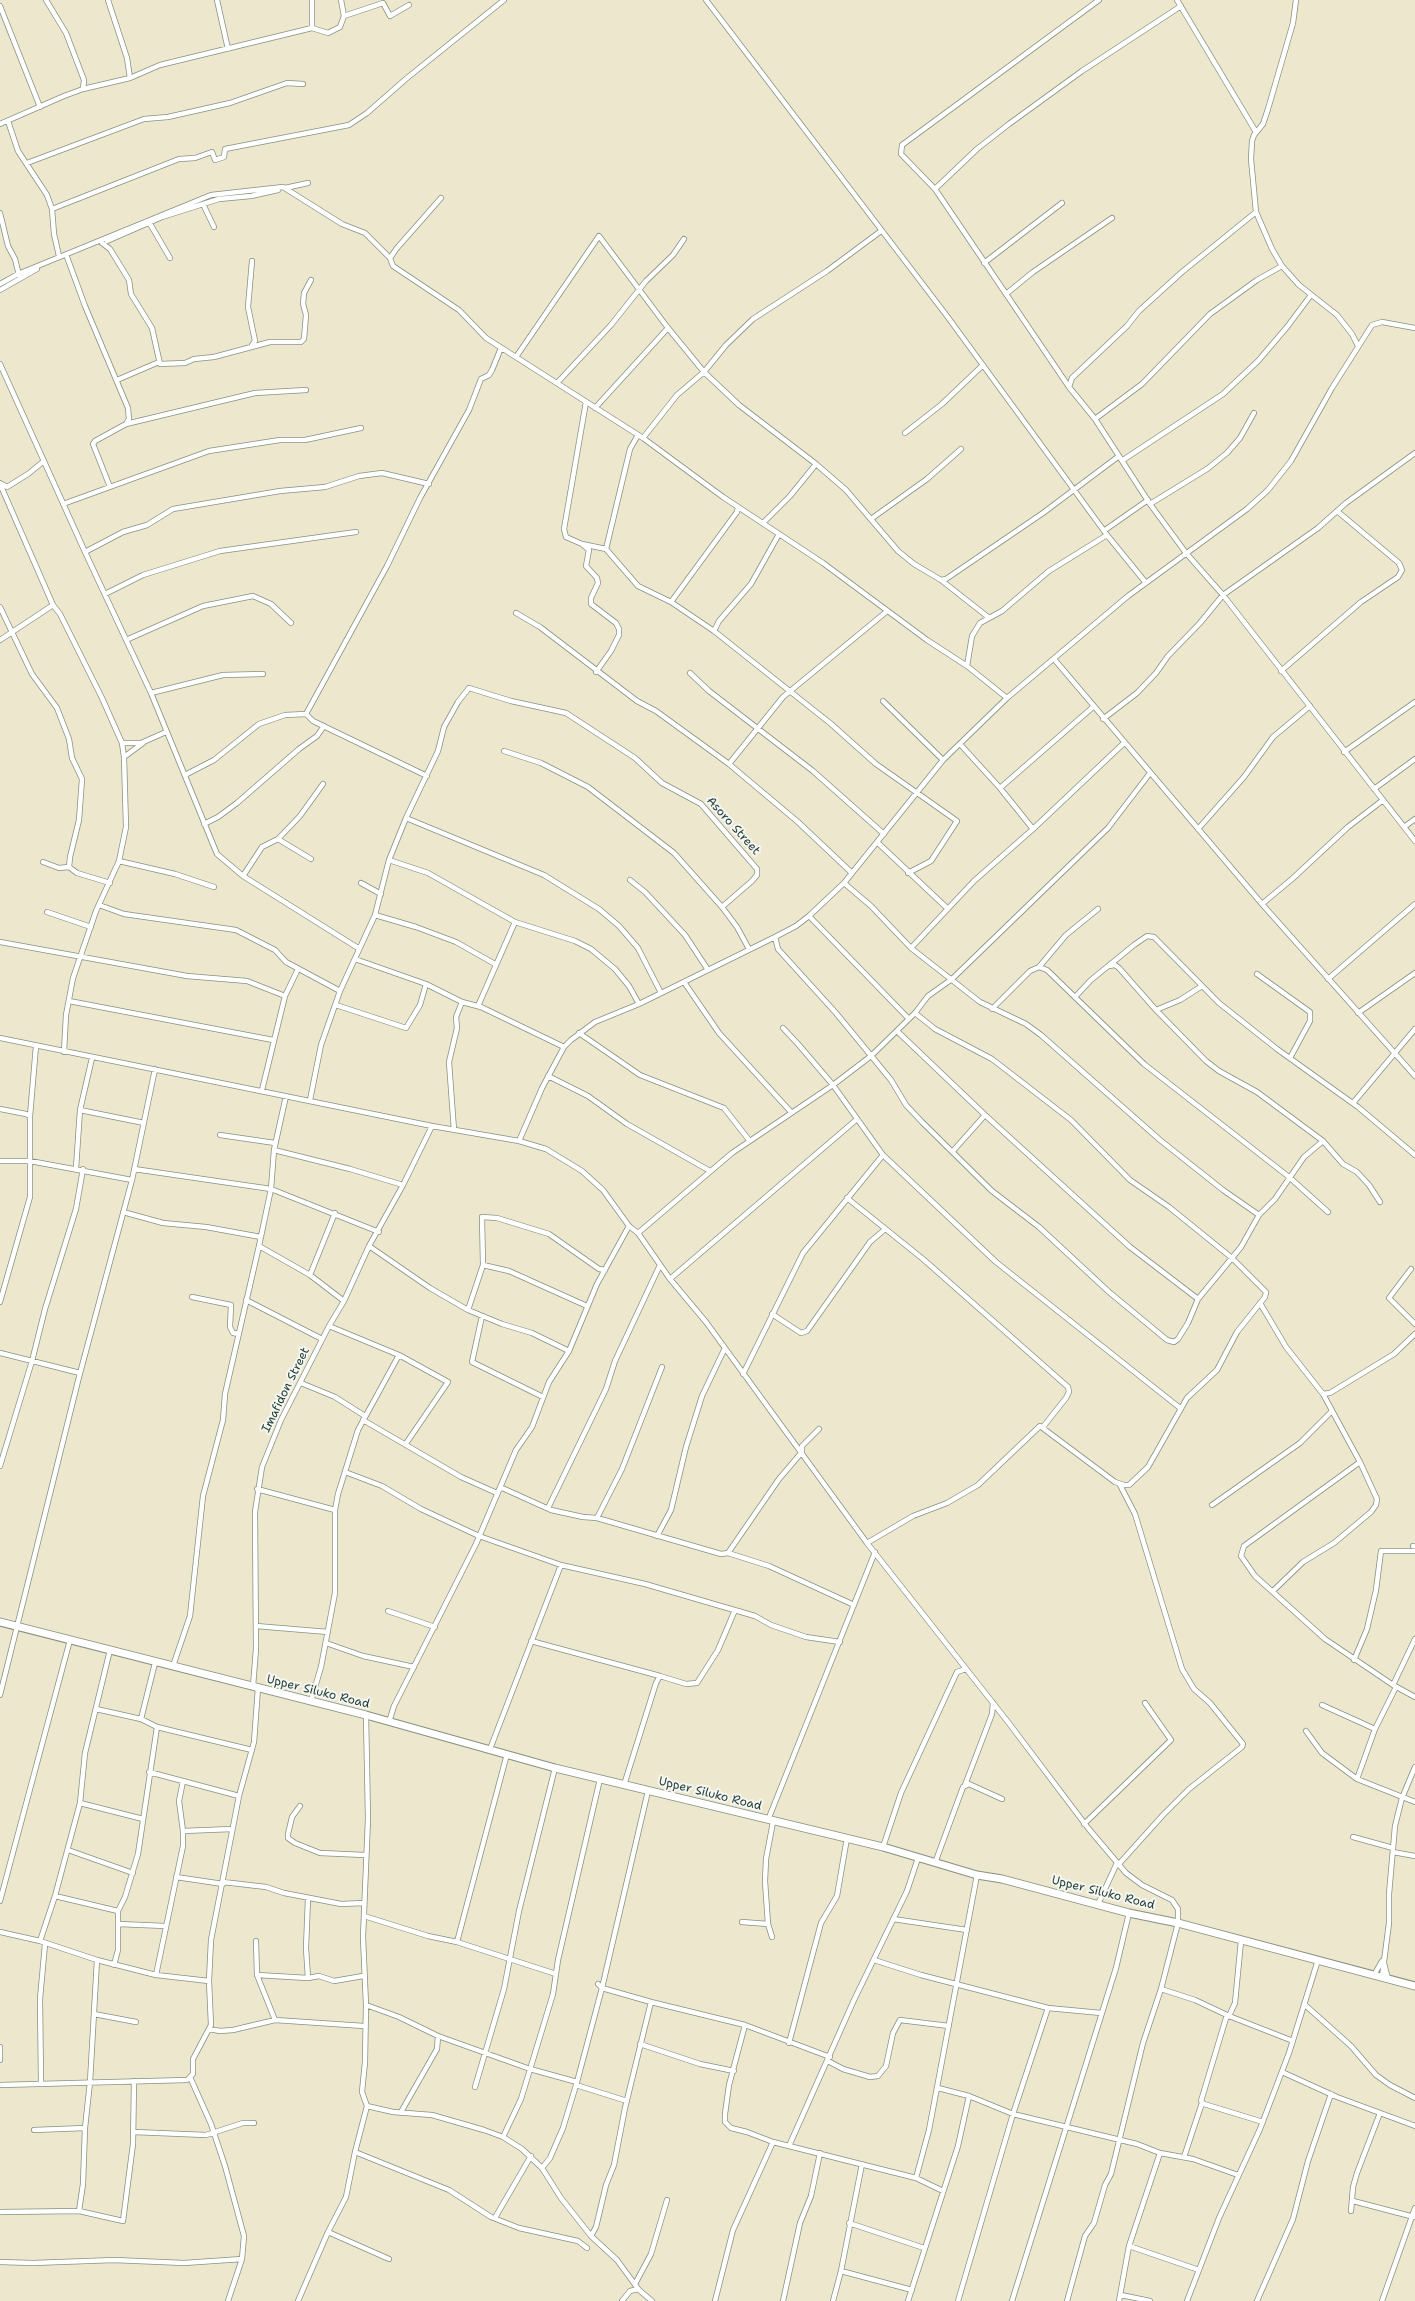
<!DOCTYPE html>
<style>
body{margin:0}
canvas{display:block;background:#ece7cd}
</style>
<canvas width="1415" height="2301"></canvas>
<script>
const ctx = document.querySelector('canvas').getContext('2d');
ctx.lineJoin = 'round';
function toPath(rows) {
  const path = new Path2D();
  for (const r of rows) {
    path.moveTo(r[0], r[1]);
    for (let i = 2; i < r.length; i += 2) path.lineTo(r[i], r[i + 1]);
  }
  return path;
}
function trace(path, color, width, dash) {
  ctx.strokeStyle = color;
  ctx.lineWidth = width;
  ctx.lineCap = dash ? 'butt' : 'round';
  ctx.setLineDash(dash || []);
  ctx.stroke(path);
}
function write(font, color, halo, rows, align = 'center') {
  ctx.font = font + ' "Shantell Sans",sans-serif';
  ctx.lineWidth = 4;
  ctx.setLineDash([]);
  ctx.textBaseline = 'middle';
  ctx.strokeStyle = halo;
  ctx.fillStyle = color;
  for (const [text, x, y, turn = 0] of rows) {
    ctx.save();
    ctx.translate(x, y);
    ctx.rotate((+turn || 0) * Math.PI / 180);
    ctx.textAlign = isNaN(turn) ? turn : align;
    if (halo) ctx.strokeText(text, 0, 0);
    ctx.fillText(text, 0, 0);
    ctx.restore();
  }
}
const street = toPath([
 [46,0,66,33,84,80,83,89],
 [108,0,127,58,130,78],
 [217,0,228,49],
 [312,0,312,28],
 [341,0,344,16],
 [706,0,947,316,1107,535,1146,583],
 [1177,0,1256,132],
 [1296,0,1293,23,1268,109,1263,124,1254,135,1252,141,1251,159,1256,212,1272,249,1282,266,1299,285,1337,315,1352,334,1358,346],
 [0,6,40,107],
 [8,121,18,151,47,195,52,209,54,234,59,256],
 [0,124,64,96,83,89,130,78,160,65,312,28,328,33,340,27,344,16,383,3,390,16,409,5],
 [27,163,144,119,168,117,230,103,287,83,303,84],
 [285,188,308,183],
 [935,189,977,149,1009,124,1082,71,1181,6],
 [441,198,397,248,390,258,393,266,459,310,486,338,643,438,723,497,823,563,927,640,967,666,1007,698],
 [203,204,214,227],
 [52,209,179,159,195,158,212,152,215,160,224,157,225,149,349,125,367,113,407,78,504,0],
 [1256,212,1182,272,1139,311,1127,326,1072,378,1069,387,1095,419,1150,504,1186,553,1223,595,1415,841],
 [0,213,8,246,15,259,19,275],
 [149,222,170,258],
 [107,241,162,217,219,199,251,196,278,190],
 [102,243,110,249,129,280,131,294,152,328,160,364,185,363,194,359,214,357,270,342,301,342,304,339,306,315,303,304,304,293,311,280],
 [67,257,85,306,128,408,129,419,126,424],
 [252,261,248,307,255,341,252,345],
 [984,263,1062,203],
 [0,284,18,274,211,195,283,187,342,224,365,233,390,258],
 [0,290,37,269],
 [1006,294,1033,272,1112,218],
 [516,357,599,236,668,328,704,372,739,405,816,464,846,490,898,551,914,564,941,580,946,579,1043,513,1119,456],
 [0,364,85,552,151,693,217,854,243,876,358,948],
 [117,380,159,362],
 [557,383,611,325,646,281,673,255,684,239],
 [1069,387,935,189,901,154,902,145,1099,0],
 [586,402,564,529,566,537,582,544,589,550,586,566,597,578,598,583,591,598,591,604,616,623,619,629,619,635,611,651,596,672],
 [595,408,668,328],
 [1095,419,1142,384,1210,314,1257,280,1282,266],
 [905,433,942,404,983,365],
 [643,438,677,395,704,372,726,345,753,319,827,271,881,231],
 [1123,460,1223,394,1258,361,1287,327,1311,295],
 [0,483,7,487,28,474,44,461],
 [0,484,53,605,60,614,102,698,122,743,124,757,126,827,119,861,96,911,73,978,66,1015,64,1052],
 [110,487,93,444,95,441,126,424,255,393,306,390],
 [63,504,209,451,280,440,305,440,361,428],
 [1150,504,1207,469,1227,453,1240,438,1254,413],
 [871,519,927,479,961,449],
 [763,523,790,496,816,464],
 [1105,530,1148,500],
 [582,544,606,549,638,586,671,602,714,631,830,723,876,764,957,821,931,861,908,873],
 [606,549,630,449,638,435],
 [85,552,123,532,147,525,173,509,280,491,325,487,359,476,382,473,429,484],
 [941,580,988,617],
 [105,594,143,575,220,551,356,532],
 [671,602,737,512,738,507],
 [0,607,32,674,57,708,69,739,72,758,82,779,79,820,70,857,69,867,77,873,110,883],
 [516,613,540,627,637,701,656,711,729,764,798,822,852,873],
 [714,631,719,621,751,584,779,534],
 [0,640,53,605],
 [126,640,203,606,253,596,271,604,291,623],
 [1054,659,1262,904,1415,1076],
 [967,666,972,636,980,623,1002,611,1049,571,1107,535],
 [1281,671,1361,602,1398,577,1402,570,1399,563,1337,511],
 [690,673,709,691,813,771,884,834],
 [151,693,223,675,263,674],
 [883,701,943,760],
 [306,714,313,721,427,776],
 [1103,719,1137,693,1156,673,1168,656,1200,623,1223,595,1318,528,1346,503,1415,453],
 [122,743,141,743,166,732],
 [960,744,1000,788,1033,829],
 [504,751,541,763,588,787,674,853,722,907,737,927,749,949],
 [1344,752,1415,702],
 [124,757,143,743],
 [729,764,783,697,886,612],
 [185,775,214,760,259,724,285,715,306,714,387,566,420,498,469,410,481,379,489,375,492,370,501,348],
 [1000,788,1093,707],
 [1374,789,1415,759],
 [406,818,544,875,599,909,619,926,638,948,661,993],
 [204,824,218,817,237,803,299,749,317,736,324,726],
 [1404,827,1415,819],
 [1198,829,1244,777,1273,737,1310,706],
 [278,839,311,859],
 [877,842,948,909],
 [389,860,428,873,515,922,575,941,591,949,615,969,629,986,639,1004],
 [119,861,175,874,214,887],
 [43,862,59,868,69,867],
 [243,876,262,847,278,839,300,816,323,784],
 [630,880,645,892,685,935,708,970],
 [361,883,381,894],
 [1262,904,1292,879,1348,827,1383,800],
 [99,905,124,914,236,930,275,950,286,962,340,991],
 [47,912,91,927],
 [375,915,416,927,456,942,495,964],
 [809,916,909,1019],
 [775,937,778,949,836,1013,891,1080,906,1105,922,1122,992,1191,1039,1227,1109,1292,1167,1340,1174,1342,1178,1339,1188,1323,1198,1299,1241,1247,1259,1215,1223,1190,1160,1140,1041,1035,1026,1024,980,1002,911,948,871,906,844,883],
 [0,942,187,976,247,981,285,996],
 [911,948,974,881,1033,829,1124,743],
 [355,959,426,984,462,1002,481,1007,564,1047],
 [1109,966,1115,965,1119,968,1156,1010,1206,1061,1219,1071,1257,1092,1323,1141,1343,1164,1357,1172,1369,1185,1380,1202],
 [1039,967,1066,935,1098,909],
 [1257,974,1310,1012,1310,1021,1290,1058],
 [1328,979,1415,904],
 [684,982,719,1033,791,1112],
 [1075,997,1091,980,1134,945,1147,936,1154,937,1219,1003,1277,1049,1358,1107,1415,1155],
 [69,1001,273,1040],
 [336,1005,406,1028,420,1005,426,984],
 [478,1006,515,922],
 [992,1009,1030,971,1039,967,1047,970,1144,1064,1289,1177,1328,1212],
 [1156,1010,1180,1000,1202,986],
 [1358,1013,1415,973],
 [783,1028,798,1044,833,1085,883,1155,996,1262,1180,1408],
 [897,1031,985,1115,1130,1247,1198,1299],
 [579,1033,640,1075,724,1108,749,1140],
 [0,1038,432,1126,519,1141,546,1149,582,1171,603,1190,629,1226,638,1233,670,1279,706,1322,867,1543,1008,1722,1088,1828,1126,1873,1142,1885,1172,1900,1178,1909,1178,1923,1161,1989,1143,2043,1111,2174,1105,2185,1094,2223,1085,2236,1067,2301],
 [548,1076,588,1096,627,1124,710,1171],
 [262,1090,285,996,298,969],
 [310,1100,321,1045,340,991,375,915,389,860,406,818,438,751,444,727,458,702,469,688,511,701,566,713,635,758,662,783,701,804,757,869,757,875,752,881,722,907],
 [1353,1103,1415,1029],
 [0,1109,26,1114,30,1116,30,1197,0,1302],
 [80,1110,144,1123],
 [30,1116,36,1046],
 [454,1130,449,1062,457,1028,456,1017,462,1002],
 [220,1135,275,1143],
 [519,1141,542,1088,564,1047,571,1040,595,1022,639,1004,775,937,796,926,809,916,844,883,943,760,1007,698,1128,596,1247,509,1268,490,1291,461,1332,388,1372,325,1382,322,1415,328],
 [274,1150,350,1169,403,1185],
 [953,1151,985,1115],
 [0,1161,30,1161,132,1180],
 [76,1168,80,1110,92,1058],
 [134,1169,271,1189,379,1232],
 [847,1198,923,1259,1068,1387,1069,1392,1066,1398,1043,1427],
 [123,1212,163,1223,206,1227,261,1237],
 [1259,1215,1275,1199,1304,1157,1323,1141],
 [638,1233,732,1153,833,1085,871,1056,915,1013,928,996,952,979,1108,828,1150,773],
 [259,1246,310,1275,344,1301],
 [369,1246,430,1288,468,1310,502,1324,532,1333,569,1351],
 [483,1265,509,1271,587,1306],
 [1411,1269,1389,1298,1415,1324],
 [310,1275,335,1213],
 [670,1279,856,1120],
 [192,1297,231,1305,230,1327,233,1333,239,1334],
 [246,1300,322,1339],
 [1260,1303,1286,1347,1323,1394,1330,1393,1394,1354,1415,1334],
 [468,1310,483,1265,482,1217,497,1218,549,1234,599,1269,605,1270],
 [772,1314,801,1333,807,1331,870,1242,884,1230],
 [482,1316,472,1362,543,1397],
 [0,1353,80,1373],
 [399,1355,448,1382,407,1442],
 [743,1374,803,1253,883,1155],
 [301,1383,335,1397,365,1416],
 [363,1420,461,1477,497,1493],
 [1360,1462,1244,1546,1241,1556,1255,1576,1325,1639,1393,1685,1415,1697],
 [0,1466,32,1361,45,1309,76,1209,83,1169],
 [345,1472,382,1486,421,1509,479,1536,561,1565,645,1584,755,1616,771,1625,806,1637,840,1642],
 [500,1487,551,1510,583,1517,597,1518,721,1554,728,1553,779,1479,802,1452,802,1446,819,1429],
 [257,1489,335,1510],
 [1212,1505,1300,1443,1332,1411],
 [548,1508,606,1389,615,1361,660,1265],
 [597,1518,622,1469,662,1367],
 [657,1536,671,1510,686,1447,702,1396,724,1350],
 [867,1543,913,1516,947,1503,978,1485,1040,1426,1115,1482,1124,1485,1129,1485,1148,1467,1187,1398,1217,1370,1237,1332,1265,1297,1266,1292,1232,1258,1169,1207,1130,1180,1071,1120,992,1059,935,1029,915,1013],
 [1413,1546,1415,1546],
 [728,1553,769,1566,854,1605],
 [1273,1591,1303,1562,1334,1543,1371,1512,1376,1505,1377,1499,1360,1462,1323,1394],
 [388,1611,435,1627],
 [256,1626,328,1632],
 [531,1641,660,1676],
 [326,1643,363,1656,414,1667],
 [1354,1660,1367,1629,1376,1590,1381,1551,1415,1551],
 [155,1663,141,1719,157,1727,252,1750],
 [173,1666,190,1616,203,1496,223,1420,225,1394,259,1246,271,1189,274,1150,286,1096],
 [1393,1685,1415,1639],
 [253,1686,256,1649,255,1512,262,1467,281,1420,329,1326,344,1301,369,1246,403,1185,432,1126],
 [0,1695,79,1377,132,1180,155,1069],
 [311,1701,321,1667,335,1593,335,1510,338,1494,358,1430,399,1355,329,1326],
 [1322,1705,1375,1729],
 [96,1709,141,1719],
 [389,1722,394,1706,476,1544,516,1450,532,1427,549,1382,569,1351,597,1284,629,1226],
 [1306,1731,1322,1753,1357,1779,1415,1802],
 [490,1749,561,1565],
 [507,1754,457,1942,556,1974],
 [149,1772,239,1796],
 [1357,1779,1375,1729,1396,1687],
 [624,1785,656,1683,660,1676,686,1684,697,1683,718,1650,735,1610],
 [965,1785,992,1714,993,1703],
 [80,1803,143,1819],
 [300,1806,292,1817,288,1834,288,1838,295,1843,320,1853,365,1855],
 [768,1820,875,1552],
 [1084,1824,1171,1740,1145,1703],
 [183,1831,232,1829],
 [1353,1837,1393,1848],
 [883,1847,901,1793,957,1672,966,1669],
 [68,1850,133,1873],
 [1393,1852,1415,1856],
 [935,1863,963,1787,969,1784,1002,1799],
 [1118,1865,1163,1815,1189,1789,1242,1747,1243,1744,1210,1703,1194,1689,1182,1669,1135,1514,1120,1485],
 [176,1877,223,1884],
 [223,1882,266,1887,284,1893,341,1904,364,1903],
 [55,1896,118,1911],
 [308,1898,306,1948,308,1978],
 [0,1901,70,1640],
 [1098,1904,1117,1863],
 [364,1916,428,1936,457,1942],
 [893,1919,967,1930],
 [742,1922,768,1924],
 [118,1924,166,1926],
 [0,1932,40,1941,97,1960,156,1975,209,1981],
 [772,1937,768,1924,765,1881,766,1859,773,1822],
 [40,1941,55,1896,80,1803,85,1753,110,1650],
 [256,1941,257,1975,275,2020],
 [874,1960,921,1975,1048,2008],
 [1384,1963,1388,1979],
 [114,1965,118,1950,118,1911,125,1897,138,1854,157,1727],
 [156,1975,183,1846,183,1831,179,1801,183,1781],
 [257,1975,308,1978,319,1976,334,1981,363,1976],
 [1374,1975,1382,1961],
 [1382,1977,1389,1923,1389,1894,1395,1826,1402,1798,1415,1767],
 [598,1984,602,1988,651,2002,745,2025,830,2057],
 [1161,1989,1195,2000,1229,2016,1235,2003,1241,1941],
 [1304,2004,1351,2046,1376,2075,1390,2085,1415,2098],
 [366,2005,399,2017,438,2036,530,2069,577,2082],
 [94,2014,136,2022],
 [745,2025,729,2085,725,2114,725,2122,731,2128,747,2132,773,2142,916,2178,943,2191],
 [209,2029,220,2031,233,2030,275,2020,364,2026],
 [789,2043,821,1923,837,1896,847,1838],
 [640,2044,700,2064,734,2071],
 [0,2047,0,2060],
 [828,2061,843,2069,870,2077,878,2076,886,2066,893,2033,900,2020,949,2026],
 [1282,2072,1337,2097,1415,2126],
 [41,2082,40,1999,45,1944],
 [0,2085,187,2080,190,2077],
 [576,2085,627,2101],
 [475,2087,504,1989,519,1911,555,1768],
 [938,2088,969,2096,1013,2114,1137,2144,1160,2153,1193,2159,1238,2175],
 [367,2106,393,2112,432,2115,484,2130,503,2137,522,2149,542,2168,550,2158,563,2128,577,2082,602,1988,648,1791],
 [401,2112,437,2049,438,2036],
 [1263,2122,1204,2104,1201,2101,1226,2018,1229,2016,1293,2041],
 [34,2130,85,2128],
 [134,2132,206,2135,243,2123,254,2123],
 [503,2137,521,2099,553,1994,558,1960,600,1779],
 [789,2146,854,2000,907,1891,918,1858],
 [355,2152,449,2190,491,2217,519,2228,578,2241,587,2248],
 [1184,2157,1202,2103],
 [542,2168,561,2198,591,2236,617,2260,639,2290,652,2301],
 [916,2178,929,2130,977,1875],
 [1353,2201,1414,2217],
 [79,2211,83,2184,85,2128,90,2082,97,1960],
 [1351,2211,1353,2187,1357,2173,1380,2113],
 [0,2212,79,2211,123,2221,133,2144,134,2081],
 [496,2216,531,2156],
 [849,2223,924,2248],
 [328,2232,389,2259],
 [591,2236,596,2227,606,2185,614,2165,625,2108,651,2002],
 [1129,2246,1199,2270],
 [0,2262,33,2263,114,2260,184,2263,242,2259],
 [841,2271,912,2290],
 [635,2284,651,2254,667,2200],
 [1121,2295,1150,2301],
 [228,2301,242,2259,244,2236,225,2166,211,2124,190,2077,193,2074,193,2059,211,2025,209,1981,211,1940,239,1796,254,1742,258,1688],
 [298,2301,328,2232,346,2197,355,2152,367,2106,362,2092,365,2062,366,2005,363,1937,368,1819,366,1715],
 [622,2301,630,2291,638,2289],
 [715,2301,733,2230,773,2142],
 [783,2301,800,2223,811,2196,820,2153],
 [833,2301,841,2271,862,2164],
 [908,2301,958,2146,969,2096],
 [958,2301,1013,2114,1048,2008,1101,2013],
 [1012,2301,1116,1968,1129,1913],
 [1119,2301,1129,2246,1160,2153],
 [1187,2301,1219,2218,1260,2129,1289,2053,1318,1960],
 [1257,2301,1293,2219,1308,2161,1331,2094],
 [1382,2301,1415,2208]
]);
const primary = toPath([
 [0,1622,366,1715,555,1768,883,1847,977,1875,1002,1879,1129,1913,1178,1923,1415,1986]
]);
trace(street, '#869280', 6);
trace(primary, '#869280', 9);
trace(street, '#fff', 4.5);
trace(primary, '#fff', 7);
write('12px', '#1f3d34', '#f6f6f2', [
 ["Asoro Street",733,826,48],
 ["Imafidon Street",286,1390,-64],
 ["Upper Siluko Road",318,1692,14],
 ["Upper Siluko Road",710,1794,14],
 ["Upper Siluko Road",1103,1893,14]
]);
</script>
